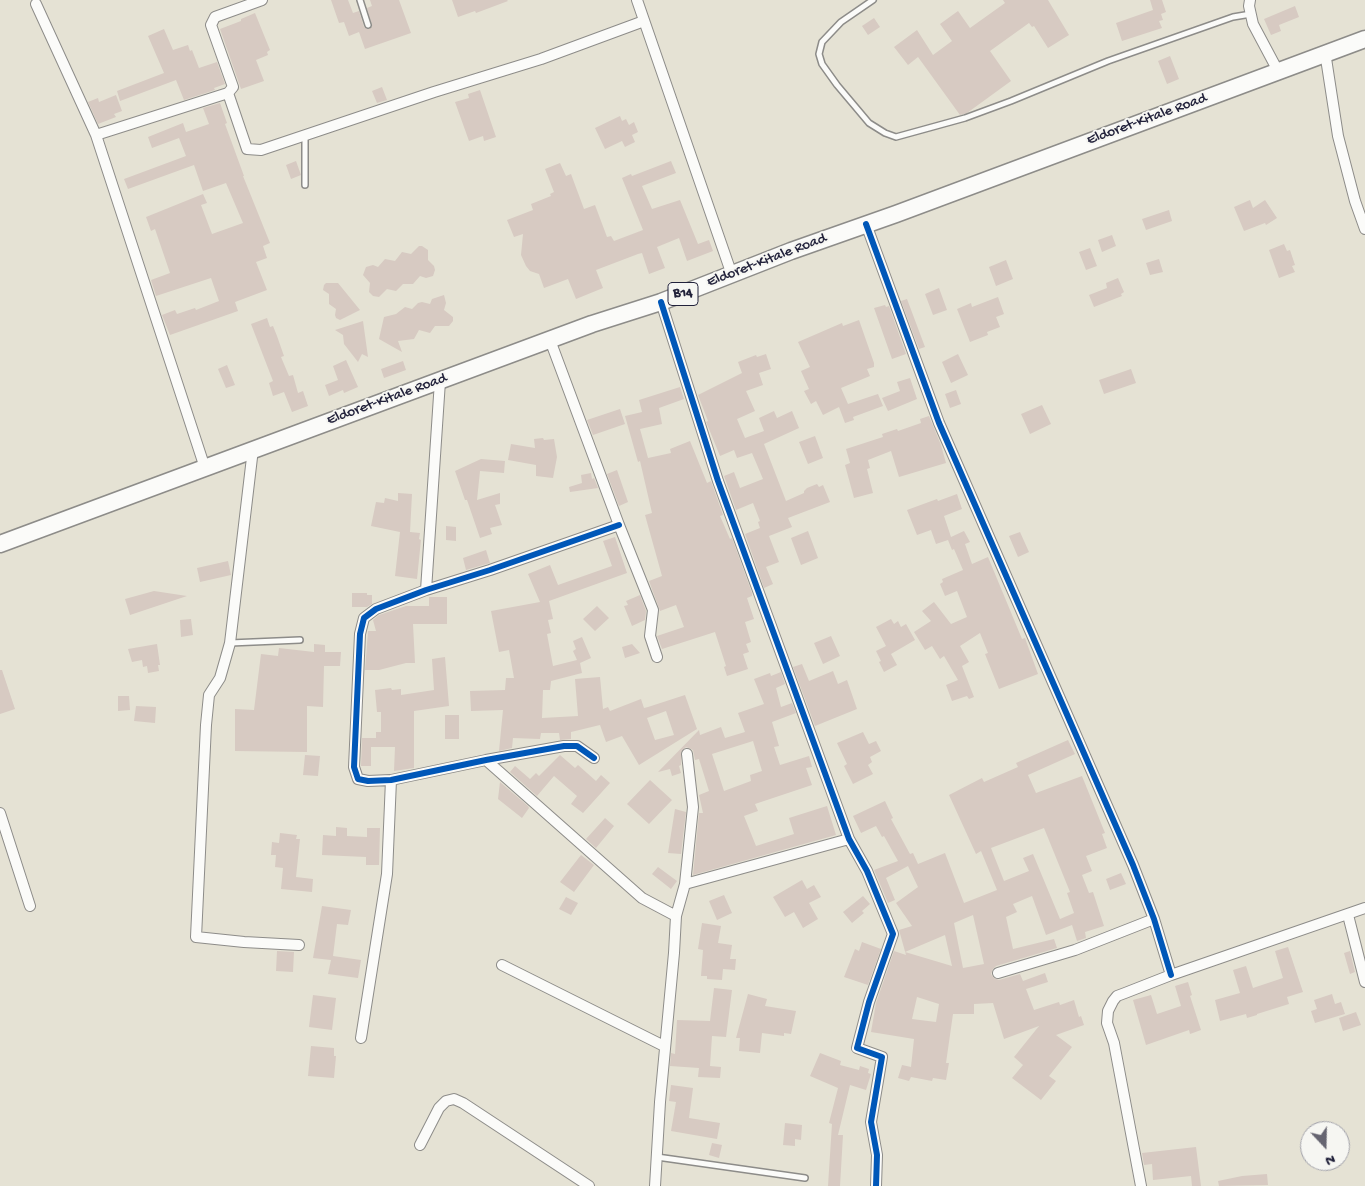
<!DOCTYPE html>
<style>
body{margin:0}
#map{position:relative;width:1365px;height:1186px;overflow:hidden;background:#e5e2d4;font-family:"Gochi Hand",sans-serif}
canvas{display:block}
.north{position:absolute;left:1300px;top:1121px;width:50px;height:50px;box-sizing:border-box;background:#f6f6f2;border:1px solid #a1a1a9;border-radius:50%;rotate:159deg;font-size:14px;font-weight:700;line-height:20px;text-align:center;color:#22223b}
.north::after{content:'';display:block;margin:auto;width:18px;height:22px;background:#666571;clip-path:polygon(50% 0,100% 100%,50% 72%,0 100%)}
</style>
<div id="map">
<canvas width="1365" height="1186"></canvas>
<div class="north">N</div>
</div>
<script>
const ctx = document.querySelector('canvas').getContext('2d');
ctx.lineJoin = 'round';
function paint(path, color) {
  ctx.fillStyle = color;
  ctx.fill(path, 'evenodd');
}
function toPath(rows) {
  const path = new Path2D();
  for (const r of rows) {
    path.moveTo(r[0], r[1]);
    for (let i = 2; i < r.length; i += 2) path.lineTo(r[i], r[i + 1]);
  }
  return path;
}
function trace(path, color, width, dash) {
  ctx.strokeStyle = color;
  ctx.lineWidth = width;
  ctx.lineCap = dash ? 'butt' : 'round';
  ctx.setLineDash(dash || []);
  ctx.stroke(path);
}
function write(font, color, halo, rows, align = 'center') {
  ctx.font = font + ' "Gochi Hand",sans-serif';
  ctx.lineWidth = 4;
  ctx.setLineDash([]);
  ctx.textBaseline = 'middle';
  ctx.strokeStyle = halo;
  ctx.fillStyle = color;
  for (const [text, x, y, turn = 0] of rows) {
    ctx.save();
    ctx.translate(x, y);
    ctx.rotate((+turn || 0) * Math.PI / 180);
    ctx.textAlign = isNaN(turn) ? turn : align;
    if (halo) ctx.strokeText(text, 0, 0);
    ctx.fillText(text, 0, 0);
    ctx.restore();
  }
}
paint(toPath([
 [331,0,348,0,353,13,359,11,364,27,368,29,371,28,372,25,367,8,372,6,370,0,399,0,411,33,365,49,359,32,349,36,344,22,339,23],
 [452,0,507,0,508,1,476,13,475,11,458,17],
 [1003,0,1048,0,1069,35,1048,48,1034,26,1032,27,1029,23,990,51,1011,81,967,113,960,115,918,57,908,65,894,47,917,30,933,55,952,41,940,24,958,11,970,28,1005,3],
 [1150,0,1162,0,1166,12,1161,14,1163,20,1159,21,1162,28,1122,41,1116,23,1153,10],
 [1295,6,1299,17,1279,25,1281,31,1271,35,1264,19],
 [255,13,270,50,267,52,268,55,256,60,264,81,241,89,220,29,241,21,241,19],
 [874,18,880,27,868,35,862,26],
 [164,29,173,50,188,45,190,51,192,50,199,68,217,62,225,84,214,88,215,90,184,100,176,80,120,101,117,91,164,73,148,36],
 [1170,56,1179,79,1167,84,1158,61],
 [382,87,387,100,377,103,372,91],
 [480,90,496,137,484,141,483,136,469,141,455,102,469,98,468,94],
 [116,95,122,111,114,114,116,117,98,124,88,102,98,98,99,102],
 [220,103,227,123,225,124,244,176,243,176,270,243,263,246,267,258,256,262,267,290,235,302,238,311,170,335,162,315,175,310,177,314,195,308,196,310,219,301,211,278,156,296,151,280,170,273,155,229,151,231,146,217,203,194,207,203,201,205,212,234,243,223,226,183,203,191,194,165,128,189,124,179,186,156,179,138,152,148,148,137,183,123,186,132,209,124,203,108],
 [620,116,622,121,626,119,629,125,634,122,638,132,632,135,635,142,625,147,622,141,605,149,595,128],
 [296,161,301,175,291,179,286,165],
 [671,161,676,173,642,186,652,209,680,200,698,244,709,240,713,251,687,261,679,238,657,247,665,268,649,274,642,253,638,254,596,270,603,288,576,299,568,279,544,288,539,274,530,271,526,266,521,255,523,234,514,237,507,220,533,210,531,204,551,196,550,194,554,192,545,169,560,163,566,176,571,174,584,209,595,205,607,237,611,236,614,241,643,230,622,178,631,174,632,176],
 [1250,200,1253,208,1265,200,1277,218,1266,225,1265,223,1244,231,1234,207],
 [1169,210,1172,221,1146,230,1142,219],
 [1112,235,1116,246,1102,252,1098,240],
 [1284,244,1287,251,1290,250,1295,265,1292,266,1295,272,1279,278,1269,250],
 [419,246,422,246,428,250,428,260,434,266,435,270,433,276,426,278,420,276,413,284,403,284,396,291,387,289,379,297,373,296,369,292,370,283,363,275,366,267,373,265,378,267,385,259,395,261,402,252,411,254],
 [1090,248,1097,266,1086,270,1079,252],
 [1159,259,1163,272,1150,275,1146,263],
 [1006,260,1013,279,996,286,989,267],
 [1118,278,1124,292,1121,294,1122,296,1094,307,1089,295,1107,288,1106,283],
 [326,283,338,283,360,310,340,320,336,318,335,315,336,309,329,304,329,294,323,290,324,285],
 [939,288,947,310,933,315,925,294],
 [444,295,446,303,444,310,453,317,453,321,449,326,435,326,430,333,419,330,414,339,398,341,402,352,379,339,384,317,396,314,405,307,412,309,418,303,422,302,430,304,432,299],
 [998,297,1004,314,996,317,1000,327,987,332,988,335,970,342,957,309,971,303,972,307],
 [907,299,925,347,919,349,901,301],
 [885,305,886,307,889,306,906,354,892,359,874,308],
 [267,318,270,327,273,326,277,336,284,356,281,357,289,376,293,375,298,393,303,391,308,406,292,412,284,392,273,396,269,383,273,381,251,324],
 [859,320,874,363,874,367,867,369,870,376,841,388,848,404,878,394,883,406,853,417,854,420,845,423,839,407,823,415,816,401,811,404,804,391,809,389,801,371,810,367,798,342,842,323,843,326],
 [363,321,368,357,362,354,358,362,344,344,343,335,335,330],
 [766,354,771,369,759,373,763,385,746,391,755,411,737,419,745,438,764,431,759,418,774,411,777,418,792,411,799,428,764,444,786,501,804,493,804,491,807,488,817,484,819,487,823,485,830,502,788,518,792,527,769,536,779,562,766,567,773,584,764,588,745,534,760,528,758,522,760,521,753,503,736,510,724,476,734,472,740,488,763,479,752,453,737,458,734,450,720,456,709,429,706,422,708,421,698,395,742,373,738,362,756,355,757,357],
 [958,354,968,375,951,383,942,362],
 [346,360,358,387,344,393,343,390,329,396,325,385,338,380,333,366],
 [403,361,406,370,384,378,381,369],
 [227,365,235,385,226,388,218,369],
 [1131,369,1136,383,1104,394,1099,380],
 [910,378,917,399,888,411,882,398,900,391,897,382],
 [680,387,684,399,659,408,662,424,640,429,648,458,671,453,670,449,690,441,707,483,711,481,723,515,720,516,730,539,732,538,752,593,752,596,747,598,754,619,745,622,751,642,746,644,749,652,743,654,748,669,727,676,724,667,726,666,715,632,662,649,657,636,684,627,676,605,660,611,649,581,662,576,645,515,652,513,640,461,638,462,625,416,642,412,639,400],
 [956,390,961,404,950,408,945,394],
 [1042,405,1051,424,1030,434,1021,414],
 [620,409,625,424,593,435,587,420],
 [929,416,941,445,946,463,899,477,891,451,868,460,870,468,867,469,873,493,854,498,845,465,850,463,846,449,883,437,882,434,897,429,898,431,921,423,920,419],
 [815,436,823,458,808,464,799,442],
 [543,438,544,440,554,439,557,457,553,478,536,476,536,465,508,460,511,444,535,448,534,439],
 [481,459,505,461,504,473,480,471,477,500,500,493,500,504,495,505,502,525,490,528,492,534,480,538,467,500,465,500,455,471],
 [617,470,628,502,619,506,607,474],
 [591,473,592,479,594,478,598,488,570,492,569,487,582,483,581,475],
 [398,493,412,494,410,532,420,533,419,539,421,540,417,579,395,576,400,532,371,526,376,502,384,503,385,498,398,501],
 [957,494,962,509,944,516,951,537,964,531,970,542,965,544,972,564,988,557,1022,639,1025,638,1038,674,999,689,985,654,988,653,980,633,960,646,969,662,962,666,974,697,969,699,967,696,952,701,946,685,958,680,944,656,940,659,932,646,925,650,914,632,931,621,922,611,934,602,951,624,967,617,957,591,945,596,940,584,943,582,942,579,963,570,954,549,952,550,948,540,936,544,931,530,917,535,907,510,937,499,938,501],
 [446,526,456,527,456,541,446,540],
 [808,531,818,558,801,565,791,538],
 [1020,532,1029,552,1018,557,1009,536],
 [615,537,627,573,549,601,553,619,548,620,551,633,547,634,553,666,577,660,573,651,576,649,573,641,582,637,591,658,580,663,582,673,551,681,550,690,543,690,542,718,578,716,575,679,600,677,603,709,608,707,610,711,641,699,644,708,648,707,685,695,697,729,639,765,622,736,606,742,600,725,571,732,571,739,560,740,559,733,541,733,540,739,513,738,512,748,499,751,503,710,471,711,470,691,505,690,506,678,514,678,509,650,499,652,491,611,540,602,528,574,550,565,558,585,612,566,603,541],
 [666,711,674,735,655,740,647,718],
 [486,550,490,563,466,570,463,558],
 [228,561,231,575,200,582,197,568],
 [154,591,187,596,130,615,125,599],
 [352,593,367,593,367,595,372,595,372,604,367,607,352,607],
 [640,595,646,611,645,620,632,626,624,606,628,605,626,601],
 [429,597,447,597,447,624,413,624,415,663,406,663,379,670,365,670,368,631,376,631,373,620,379,615,406,606,429,606],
 [597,606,609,618,595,631,583,619],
 [191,619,193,635,181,637,180,620],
 [891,619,894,624,898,621,901,627,906,624,915,640,891,654,897,665,884,672,879,662,881,661,876,651,886,646,876,627],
 [831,636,840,656,823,664,814,643],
 [157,644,160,665,158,665,159,671,148,673,147,666,143,667,142,660,132,662,128,649],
 [314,644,325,645,325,652,341,652,340,666,324,666,323,707,307,706,307,752,235,751,235,709,254,710,261,654,278,656,279,648,314,652],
 [632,644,640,653,625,658,622,647],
 [445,657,449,706,414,711,414,768,394,771,395,747,371,747,371,766,361,766,362,738,376,738,376,732,381,732,381,712,377,712,375,690,391,688,392,690,401,689,401,695,434,690,432,659],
 [802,664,809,681,833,671,838,684,847,680,857,709,815,726,793,667],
 [0,670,2,670,15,709,0,714],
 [781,672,785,684,776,688,781,707,792,703,796,713,772,722,779,746,774,747,780,765,809,756,812,767,806,768,812,785,755,804,758,811,744,816,756,846,794,834,789,818,827,806,836,835,693,875,699,813,703,813,699,795,709,791,699,759,695,760,693,750,686,747,681,752,681,765,679,766,681,773,672,776,670,769,658,772,699,730,700,735,721,727,725,738,745,732,738,713,764,704,754,679,770,673,771,676],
 [753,741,762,771,750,775,751,781,724,791,712,754],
 [118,696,129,696,130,710,118,711],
 [136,706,156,707,155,723,134,721],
 [445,715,459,715,459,739,445,739],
 [863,732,869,744,876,741,881,751,870,757,872,762,868,765,873,774,853,784,844,766,847,764,837,743],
 [1068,740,1075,754,1028,775,1036,793,1082,776,1105,833,1102,834,1107,848,1086,856,1092,871,1082,875,1089,893,1093,892,1104,926,1085,932,1086,938,1077,941,1072,925,1046,935,1032,896,1013,904,1017,912,1006,917,1013,949,1054,939,1057,948,996,966,993,969,991,974,994,978,999,980,1020,974,1023,981,1045,973,1048,982,1026,989,1034,1010,1059,1002,1060,1005,1074,1000,1079,1017,1081,1016,1084,1025,1056,1035,1072,1047,1049,1076,1056,1081,1041,1100,1012,1078,1023,1065,1014,1057,1039,1026,1004,1039,993,1003,974,1004,974,1014,953,1014,946,1063,949,1063,946,1080,933,1078,932,1081,911,1077,909,1081,898,1078,902,1065,911,1067,914,1039,871,1032,876,1003,894,951,906,955,899,930,912,926,896,903,918,887,908,866,886,878,895,900,888,903,874,870,898,861,884,836,882,837,876,826,861,833,853,816,885,801,893,818,891,819,910,854,913,853,918,864,945,853,964,903,997,890,981,851,976,854,949,795,982,778,984,782,1018,767,1016,763],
 [1044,828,1070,892,1067,893,1074,913,1060,919,1033,854,1023,858,1029,871,1004,881,991,848],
 [973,915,984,964,963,968,954,923],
 [945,935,952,966,905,952],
 [917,997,939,1004,936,1022,912,1019],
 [305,755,320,756,318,776,303,775],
 [560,755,575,768,578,765,596,781,601,775,610,783,583,813,571,804,577,796,554,776,537,796,510,772,515,766,530,779,536,773,539,776],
 [650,780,672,800,649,824,627,804],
 [500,782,528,806,529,808,522,818,498,799],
 [675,809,686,812,681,854,668,853],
 [605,818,614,826,596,848,586,839],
 [336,827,347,828,347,836,367,837,367,828,380,828,379,865,366,865,366,857,322,855,323,835,336,836],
 [280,833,297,835,296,839,300,839,296,877,313,879,312,892,281,889,283,868,275,867,276,855,271,855,272,842,279,843],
 [581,855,594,865,574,892,560,882],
 [658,867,677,881,671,889,652,874],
 [1121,873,1126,884,1110,890,1106,879],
 [802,880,807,889,814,885,821,897,809,903,818,919,803,928,794,912,785,917,773,897],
 [724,895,732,913,717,920,709,901],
 [863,896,870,904,862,911,864,913,852,923,843,912],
 [566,897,578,903,571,915,559,909],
 [322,906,351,910,348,925,337,924,333,956,361,960,358,978,328,974,331,960,313,958],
 [702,923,721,926,718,943,732,945,730,959,736,959,735,970,723,969,722,980,707,979,707,976,701,976,703,950,698,949],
 [862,942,881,949,868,985,844,977,855,949,859,951],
 [1288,947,1303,992,1287,997,1289,1004,1257,1014,1257,1015,1247,1018,1246,1014,1220,1021,1215,1000,1240,993,1233,970,1246,966,1253,988,1283,978,1275,951],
 [277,951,294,952,293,972,276,971],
 [1350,951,1355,972,1350,974,1344,953],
 [1188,982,1192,995,1190,996,1201,1030,1190,1034,1189,1030,1146,1045,1133,1000,1151,995,1157,1014,1181,1006,1175,986],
 [714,988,732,990,726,1037,712,1036,710,1066,721,1067,720,1078,698,1077,699,1068,670,1066,671,1053,675,1054,677,1020,710,1021],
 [748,994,767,999,765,1006,796,1011,791,1034,784,1033,784,1036,762,1033,760,1053,739,1051,740,1038,736,1038],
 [1332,994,1335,1004,1341,1002,1345,1014,1315,1023,1311,1011,1317,1009,1314,1000],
 [313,995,336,998,332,1030,309,1027],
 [1356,1012,1361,1025,1343,1031,1339,1018],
 [311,1046,334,1048,334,1056,336,1056,334,1078,308,1076],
 [820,1053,841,1061,840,1065,859,1070,860,1066,869,1069,868,1073,871,1074,866,1090,850,1085,838,1135,843,1135,840,1186,828,1186,832,1124,829,1123,838,1088,810,1076],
 [671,1085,693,1088,689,1118,720,1123,717,1139,671,1131,676,1102,669,1101],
 [785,1123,802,1125,801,1140,795,1139,795,1146,783,1145],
 [712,1143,722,1145,719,1158,709,1155],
 [1196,1147,1201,1186,1192,1186,1191,1176,1153,1180,1152,1164,1144,1165,1142,1153],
 [1267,1174,1268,1185,1219,1186,1218,1181,1242,1176]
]), '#d7cac2');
const service = toPath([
 [360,0,368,25],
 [873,0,841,22,822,42,819,54,822,64,837,85,869,123,885,133,896,137,965,118,1011,101,1108,61,1233,17,1251,14],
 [305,185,305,136],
 [230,643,300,640],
 [657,1157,805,1178]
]);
const minor = toPath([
 [637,0,732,275],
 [1250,0,1249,6,1253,24,1278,71],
 [36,4,96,135,205,468],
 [1325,52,1338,136,1355,201,1365,229],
 [228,93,247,149,261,150,434,92,541,59,644,21],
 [96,135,228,93,233,87,211,25,215,17,262,0],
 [866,224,939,423,1133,865,1154,919,1171,975],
 [661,302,718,481,849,839,867,871,893,934,869,1002,857,1048,882,1057,871,1122,877,1155,876,1186],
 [550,340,619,525,653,610,650,636,657,657],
 [253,449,230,643,220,678,209,695,206,725,196,937,244,942,299,945],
 [426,590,440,381],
 [594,758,577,746,564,746,486,760,391,780,368,781,358,779,354,767,360,634,364,618,376,609,426,590,490,570,619,525],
 [486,760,642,898,676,916,674,953,660,1102,655,1186],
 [0,813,30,906],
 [685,884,693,807,687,754],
 [1348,915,1365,982],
 [676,916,685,884,849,839],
 [502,965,664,1046],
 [998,973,1075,950,1154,919],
 [361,1038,387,874,391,780],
 [420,1145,439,1108,446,1101,454,1099,463,1103,589,1186],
 [1141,1186,1114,1043,1107,1023,1108,1011,1113,1001,1117,996,1125,993,1171,975,1365,908]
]);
const trunk = toPath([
 [0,544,592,324,661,302,791,251,896,214,1365,39]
]);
trace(service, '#8d8c89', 8);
trace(minor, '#8d8c89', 12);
trace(trunk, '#8d8c89', 19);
trace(service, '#fbfbf9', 5);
trace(minor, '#fbfbf9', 10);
trace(trunk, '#fbfbf9', 16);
trace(toPath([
 [866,224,939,423,1133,865,1154,919,1171,975],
 [661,302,718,481,849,839,867,871,893,934,869,1002,857,1048,882,1057,871,1122,877,1155,876,1186],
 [594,758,577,746,564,746,486,760,391,780,368,781,358,779,354,767,360,634,364,618,376,609,426,590,490,570,619,525]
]), '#0057b8', 6);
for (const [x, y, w] of [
 [683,294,30]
]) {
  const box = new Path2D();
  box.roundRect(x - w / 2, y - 11.5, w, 23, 4);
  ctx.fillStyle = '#f6f6f2';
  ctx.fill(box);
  trace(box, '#22223b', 1);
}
write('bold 14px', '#22223b', null, [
 ["B14",683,294]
]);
write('15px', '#22223b', '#f6f6f2', [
 ["Eldoret-Kitale Road",1147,120,-20],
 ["Eldoret-Kitale Road",767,261,-21],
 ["Eldoret-Kitale Road",387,400,-20]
]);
</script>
